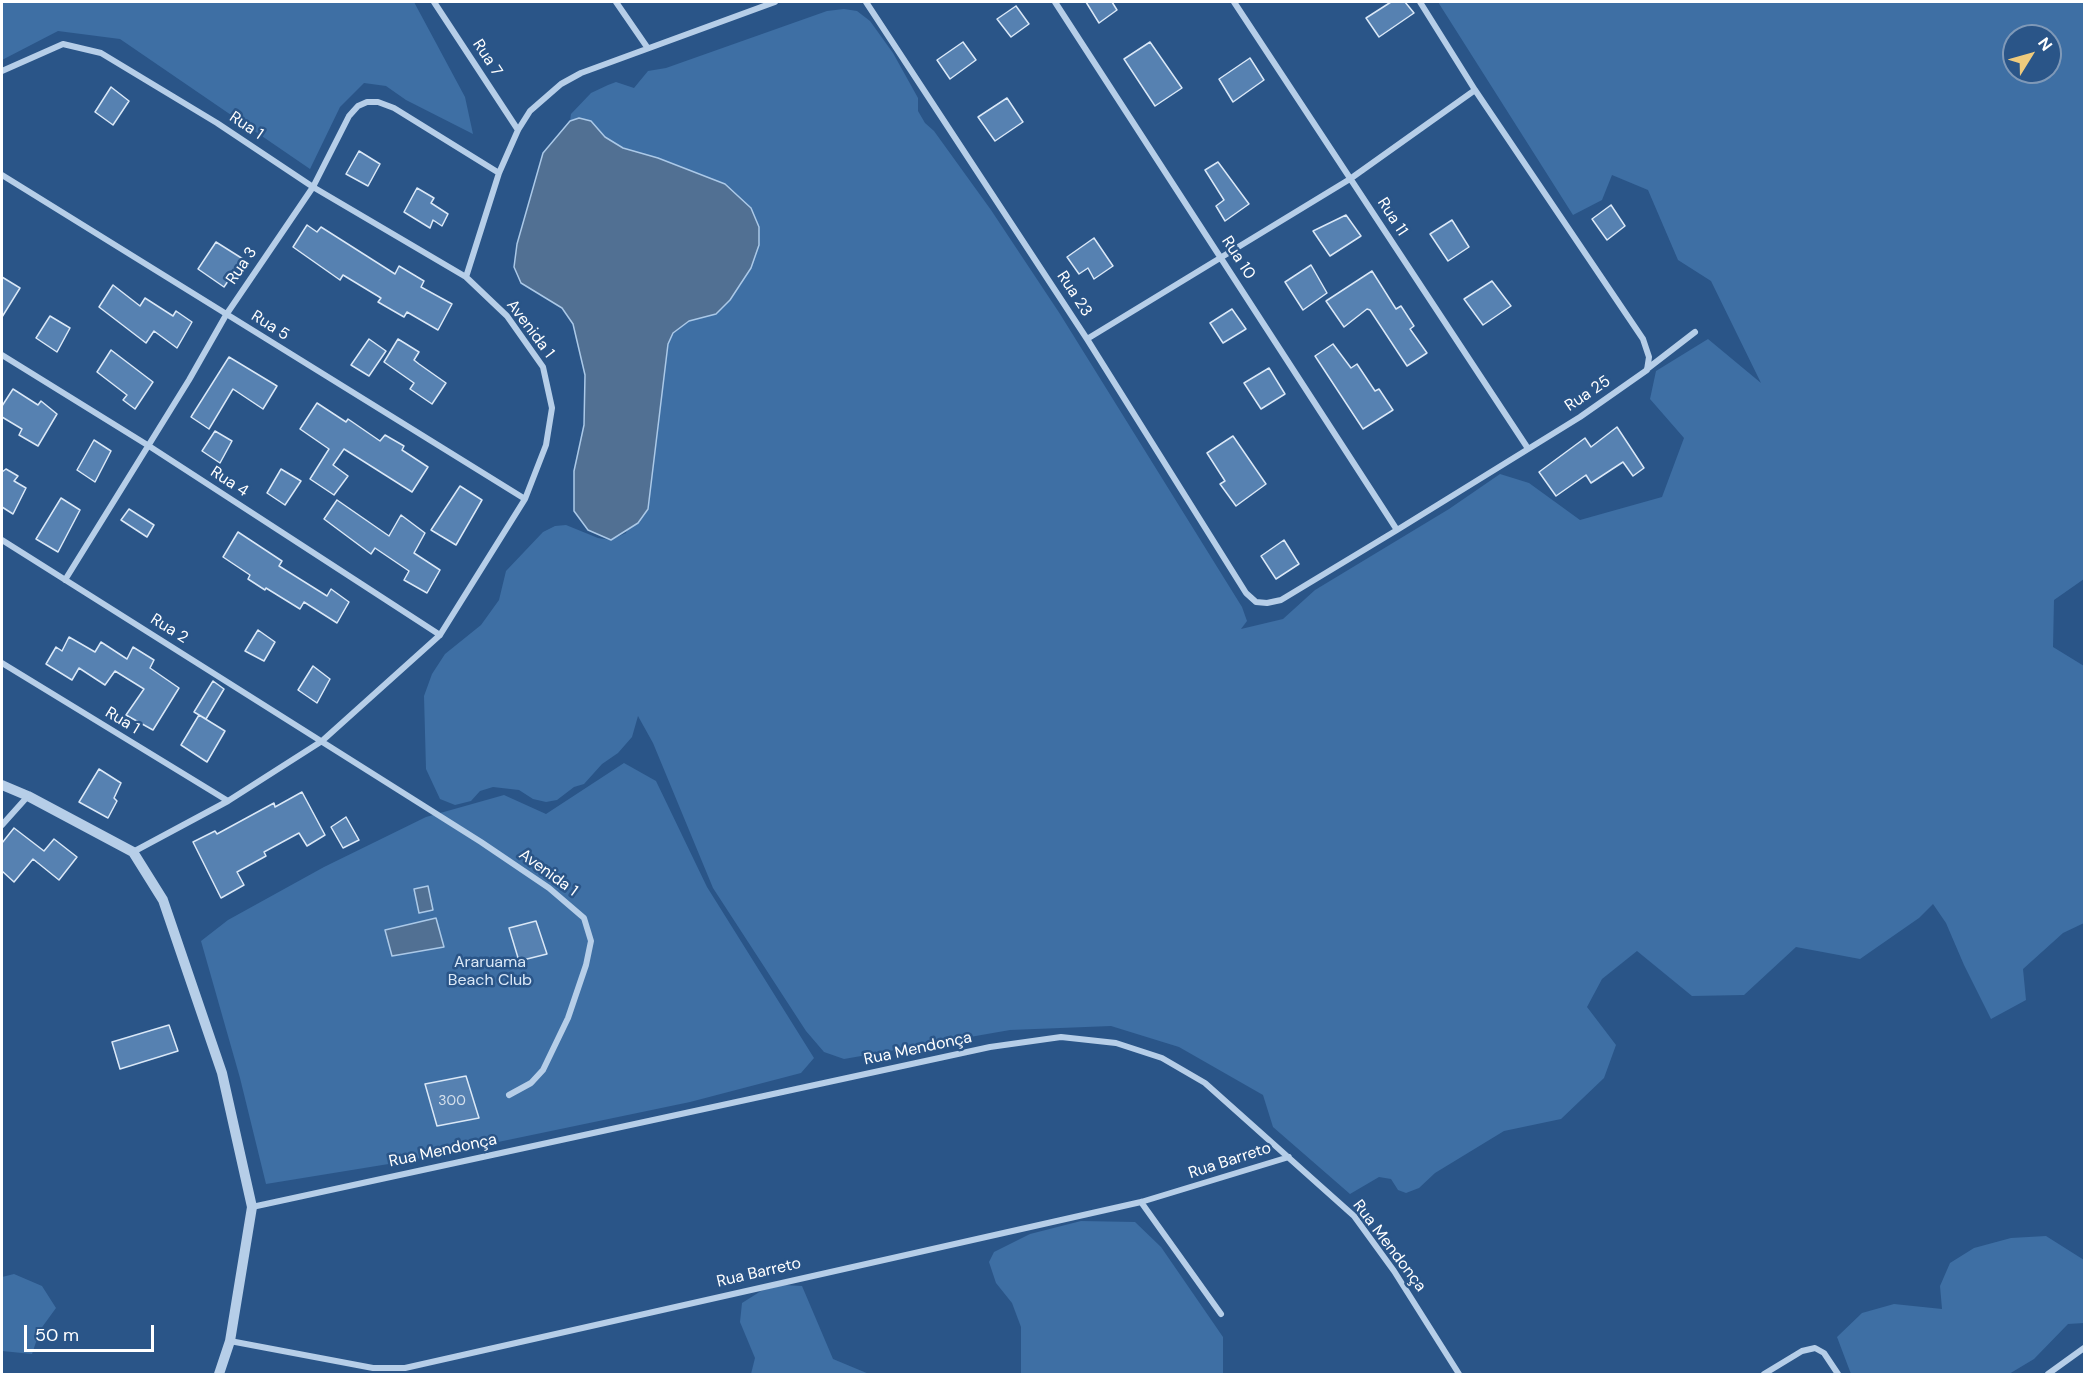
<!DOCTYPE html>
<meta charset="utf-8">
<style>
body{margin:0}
#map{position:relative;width:2086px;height:1376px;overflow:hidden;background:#2a5588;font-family:"DM Sans",sans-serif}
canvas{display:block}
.frame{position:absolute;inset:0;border:3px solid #fff;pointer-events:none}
.north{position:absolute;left:2002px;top:24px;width:60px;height:60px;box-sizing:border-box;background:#2a5588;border:2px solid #7f99b8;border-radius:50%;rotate:53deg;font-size:16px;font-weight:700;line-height:24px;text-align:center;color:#fff}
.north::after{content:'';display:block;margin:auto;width:21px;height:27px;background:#efcb7d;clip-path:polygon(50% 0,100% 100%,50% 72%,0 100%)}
.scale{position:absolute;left:24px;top:1325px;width:130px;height:27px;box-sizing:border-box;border:3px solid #fff;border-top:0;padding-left:8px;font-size:18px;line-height:21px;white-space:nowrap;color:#fff;-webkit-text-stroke:4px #2a5588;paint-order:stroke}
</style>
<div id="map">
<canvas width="2086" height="1376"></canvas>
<div class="frame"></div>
<div class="north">N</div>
<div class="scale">50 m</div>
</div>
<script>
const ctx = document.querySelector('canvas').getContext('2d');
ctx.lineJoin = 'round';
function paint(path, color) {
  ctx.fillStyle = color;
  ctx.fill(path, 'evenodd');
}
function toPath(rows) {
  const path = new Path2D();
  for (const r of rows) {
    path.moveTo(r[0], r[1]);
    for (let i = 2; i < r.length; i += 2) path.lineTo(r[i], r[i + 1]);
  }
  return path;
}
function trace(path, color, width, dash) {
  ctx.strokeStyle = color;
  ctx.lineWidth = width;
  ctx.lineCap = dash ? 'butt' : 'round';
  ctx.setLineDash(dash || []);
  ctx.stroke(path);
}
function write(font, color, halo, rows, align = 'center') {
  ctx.font = font + ' "DM Sans",sans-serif';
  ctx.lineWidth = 5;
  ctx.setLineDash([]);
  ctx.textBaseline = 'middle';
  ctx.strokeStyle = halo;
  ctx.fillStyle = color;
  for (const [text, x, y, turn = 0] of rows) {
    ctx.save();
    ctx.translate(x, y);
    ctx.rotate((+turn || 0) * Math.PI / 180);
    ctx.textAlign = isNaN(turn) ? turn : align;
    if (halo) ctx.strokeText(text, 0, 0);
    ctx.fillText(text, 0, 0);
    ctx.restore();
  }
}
paint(toPath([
 [2,2,414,2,465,97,473,134,406,100,386,86,364,83,340,107,310,169,120,39,58,31,2,60],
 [1438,2,2084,2,2084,579,2054,600,2053,647,2084,666,2084,923,2063,933,2023,969,2026,1000,1991,1019,1964,965,1946,923,1933,904,1919,918,1860,959,1796,947,1744,995,1692,996,1637,951,1602,979,1587,1007,1616,1045,1604,1078,1561,1119,1504,1131,1435,1173,1419,1188,1406,1193,1398,1190,1391,1179,1379,1177,1350,1194,1273,1127,1263,1095,1179,1047,1111,1026,1010,1030,844,1059,824,1052,806,1031,713,888,653,743,638,716,632,737,618,753,602,764,584,784,574,787,557,800,546,802,533,799,519,790,493,787,480,791,471,801,455,805,440,799,426,769,424,696,432,674,445,654,481,625,499,600,506,571,543,532,555,526,566,525,598,538,611,540,626,533,663,378,668,343,673,333,689,321,716,314,740,286,751,268,725,184,658,158,623,148,605,137,591,121,579,118,570,121,571,114,591,93,608,85,616,82,634,88,648,71,666,68,827,11,844,9,857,11,870,21,893,53,918,98,918,111,925,123,934,131,991,210,1060,314,1242,607,1247,621,1241,629,1283,619,1315,590,1449,509,1500,474,1529,483,1580,520,1662,497,1684,438,1650,399,1656,371,1708,339,1761,383,1711,281,1678,260,1648,190,1612,175,1602,200,1573,215],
 [2014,36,2050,36,2050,72,2014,72],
 [624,763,656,781,707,887,814,1058,801,1073,690,1102,407,1161,266,1184,240,1078,201,941,228,920,324,867,426,817,504,795,546,814],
 [1081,1221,1135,1222,1161,1247,1223,1337,1223,1374,1021,1374,1021,1327,1012,1303,996,1283,989,1262,994,1252,1030,1234],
 [2046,1236,2084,1260,2084,1323,2068,1324,2034,1359,2009,1374,1851,1374,1837,1337,1862,1313,1894,1304,1942,1309,1940,1286,1950,1263,1974,1248,2011,1238],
 [14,1274,42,1286,56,1308,40,1330,32,1354,2,1351,2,1277],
 [783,1285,802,1286,833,1359,869,1374,751,1374,755,1358,740,1322,742,1303,761,1291]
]), '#3e6fa4');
const water = toPath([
 [579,118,591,121,605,137,623,148,658,158,725,184,751,208,759,227,759,245,751,268,730,300,716,314,689,321,673,333,668,344,648,509,638,523,611,540,588,530,574,511,574,471,584,425,585,375,573,324,562,308,521,283,514,267,517,244,543,153,570,121,579,118],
 [428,886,433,910,419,913,414,889,428,886],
 [436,918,444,947,392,956,385,930,436,918]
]);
paint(water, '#517093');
trace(water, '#abc9e8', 1.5);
const building = toPath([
 [1086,2,1112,2,1117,10,1099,23,1086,2],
 [1391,2,1405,2,1414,13,1379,37,1366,18,1391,2],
 [1016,6,1029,24,1011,37,997,19,1016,6],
 [963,42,976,60,950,79,937,60,963,42],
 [1150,42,1182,88,1155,106,1124,59,1150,42],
 [1250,58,1264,80,1233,102,1219,79,1250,58],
 [111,87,129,101,113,125,95,112,111,87],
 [1007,98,1023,122,995,141,978,117,1007,98],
 [359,151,380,164,368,186,346,174,359,151],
 [1218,162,1249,204,1225,221,1216,206,1224,200,1205,170,1218,162],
 [417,188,434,198,431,203,448,214,442,226,433,220,430,228,404,212,417,188],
 [1611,205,1625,226,1607,240,1592,219,1611,205],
 [1346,215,1361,236,1330,256,1313,231,1346,215],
 [1452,220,1469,247,1448,261,1430,234,1452,220],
 [307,225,317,232,321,227,395,274,399,266,424,281,421,287,452,304,438,330,407,312,404,317,378,302,381,298,343,275,340,280,293,247,307,225],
 [1094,238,1113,266,1094,279,1088,268,1079,274,1067,257,1094,238],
 [216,242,243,259,224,287,198,269,216,242],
 [1311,265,1327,293,1303,310,1285,282,1311,265],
 [1372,271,1396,309,1401,306,1414,326,1410,329,1427,353,1407,366,1370,310,1367,309,1344,327,1326,301,1372,271],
 [2,277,20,288,2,317,2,277],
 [1492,281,1511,306,1483,325,1464,299,1492,281],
 [113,285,140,306,145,298,173,316,176,311,192,322,177,348,154,331,146,343,99,307,113,285],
 [1232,309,1246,329,1223,343,1210,323,1232,309],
 [50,316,70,328,57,352,36,338,50,316],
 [369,339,386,351,369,376,351,365,369,339],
 [398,339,419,352,414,360,419,364,446,383,432,404,410,389,414,383,384,362,398,339],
 [1333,344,1351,368,1357,364,1375,391,1379,389,1393,410,1363,429,1315,356,1333,344],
 [111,350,153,382,135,409,123,400,127,395,97,372,111,350],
 [229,357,277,386,263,409,233,389,209,429,191,417,229,357],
 [1269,368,1285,394,1261,409,1244,383,1269,368],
 [13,389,38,405,41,401,57,414,38,446,19,435,22,429,2,417,2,406,13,389],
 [317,403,346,422,348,419,380,441,385,435,404,446,402,450,428,467,412,492,344,449,333,465,348,476,334,495,310,479,329,449,300,429,317,403],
 [1617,427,1644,468,1633,476,1623,462,1591,483,1586,475,1556,496,1539,472,1585,438,1591,447,1617,427],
 [215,431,232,441,220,463,202,451,215,431],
 [1233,436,1266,484,1236,506,1220,484,1225,481,1207,453,1233,436],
 [94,440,111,451,95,482,77,470,94,440],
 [6,469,18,476,14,481,26,488,13,514,2,507,2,472,6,469],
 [281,469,301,481,285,505,267,493,281,469],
 [460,486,482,500,456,545,431,530,460,486],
 [61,498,80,510,58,552,36,539,61,498],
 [337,500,389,536,401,515,425,533,414,553,440,570,427,593,404,580,409,571,375,548,371,554,324,519,337,500],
 [129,509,154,525,147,537,121,520,129,509],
 [238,532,282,561,279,566,327,596,331,589,349,602,337,623,304,602,300,609,266,588,265,590,248,579,250,575,223,557,238,532],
 [1284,540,1299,564,1276,579,1261,556,1284,540],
 [258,630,275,642,264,661,245,651,258,630],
 [69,637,95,652,101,642,127,659,133,647,154,660,150,668,179,688,153,730,126,715,144,689,115,671,105,685,79,668,72,680,46,664,56,647,62,651,69,637],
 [313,666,330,679,317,703,298,690,313,666],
 [213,681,224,689,206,719,194,712,213,681],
 [199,715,225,731,207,762,181,745,199,715],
 [99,769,121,783,114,798,117,801,108,818,79,802,99,769],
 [302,792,325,835,307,846,299,833,264,852,266,856,237,872,244,885,221,898,193,842,215,831,217,834,274,803,275,807,302,792],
 [346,817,359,840,343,848,331,827,346,817],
 [14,828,44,851,54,839,77,857,59,880,33,859,14,882,2,871,2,843,14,828],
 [536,921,547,954,519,961,509,928,536,921],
 [169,1025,178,1051,120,1069,112,1042,169,1025],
 [466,1076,479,1118,437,1126,425,1084,466,1076]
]);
paint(building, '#5681b1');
trace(building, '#dae8f7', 1.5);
trace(toPath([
 [434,2,518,130],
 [616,2,647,47],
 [866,2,1087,339,1246,593,1256,602,1267,603,1281,600,1397,530,1580,417,1647,370,1649,357,1643,339,1475,90,1420,2],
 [1055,2,1397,530],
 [1234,2,1527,447],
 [2,71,63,44,101,53,217,123,313,187,466,277],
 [2,175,525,499],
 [1087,339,1350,179,1475,90],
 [2,355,149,446,440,635],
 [1647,369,1695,332],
 [2,540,481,842,549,888,584,918,591,941,586,965,568,1018,543,1070,531,1083,509,1095],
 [65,580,189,380,226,315,313,187,349,116,358,106,367,102,378,102,394,108,499,173],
 [2,663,228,801],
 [2,825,28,796],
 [133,852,228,801,322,741,440,635,525,499,546,445,552,408,543,367,507,316,466,277,499,173,518,130,530,111,561,84,581,73,775,2],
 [1141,1202,1221,1314],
 [252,1207,990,1047,1061,1037,1116,1043,1162,1058,1205,1083,1354,1216,1394,1271,1459,1374],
 [230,1341,373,1368,405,1368,1141,1202,1289,1157],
 [1764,1374,1802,1351,1815,1348,1824,1353,1838,1374],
 [2048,1374,2084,1348]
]), '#b6cee8', 6);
trace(toPath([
 [2,785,28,796,133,852,163,900,222,1073,252,1207,230,1341,219,1374]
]), '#b6cee8', 10);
write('14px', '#d5e0ec', null, [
 ["300",452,1101]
]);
write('16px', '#fff', '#2a5588', [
 ["Rua 7",487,58,57],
 ["Rua 1",246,126,34],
 ["Rua 11",1392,217,57],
 ["Rua 10",1238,258,57],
 ["Rua 3",242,266,-56],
 ["Rua 23",1074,294,57],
 ["Rua 5",270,326,32],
 ["Avenida 1",530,329,53],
 ["Rua 25",1588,394,-34],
 ["Rua 4",229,482,33],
 ["Rua 2",169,629,32],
 ["Rua 1",122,721,31],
 ["Avenida 1",548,873,36],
 ["Rua Mendonça",918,1049,-12],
 ["Rua Mendonça",443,1151,-12],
 ["Rua Barreto",1230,1161,-18],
 ["Rua Mendonça",1389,1246,53],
 ["Rua Barreto",759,1273,-13]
]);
write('16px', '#dae8f7', '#2a5588', [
 ["Araruama",490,963],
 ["Beach Club",490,981]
]);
</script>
